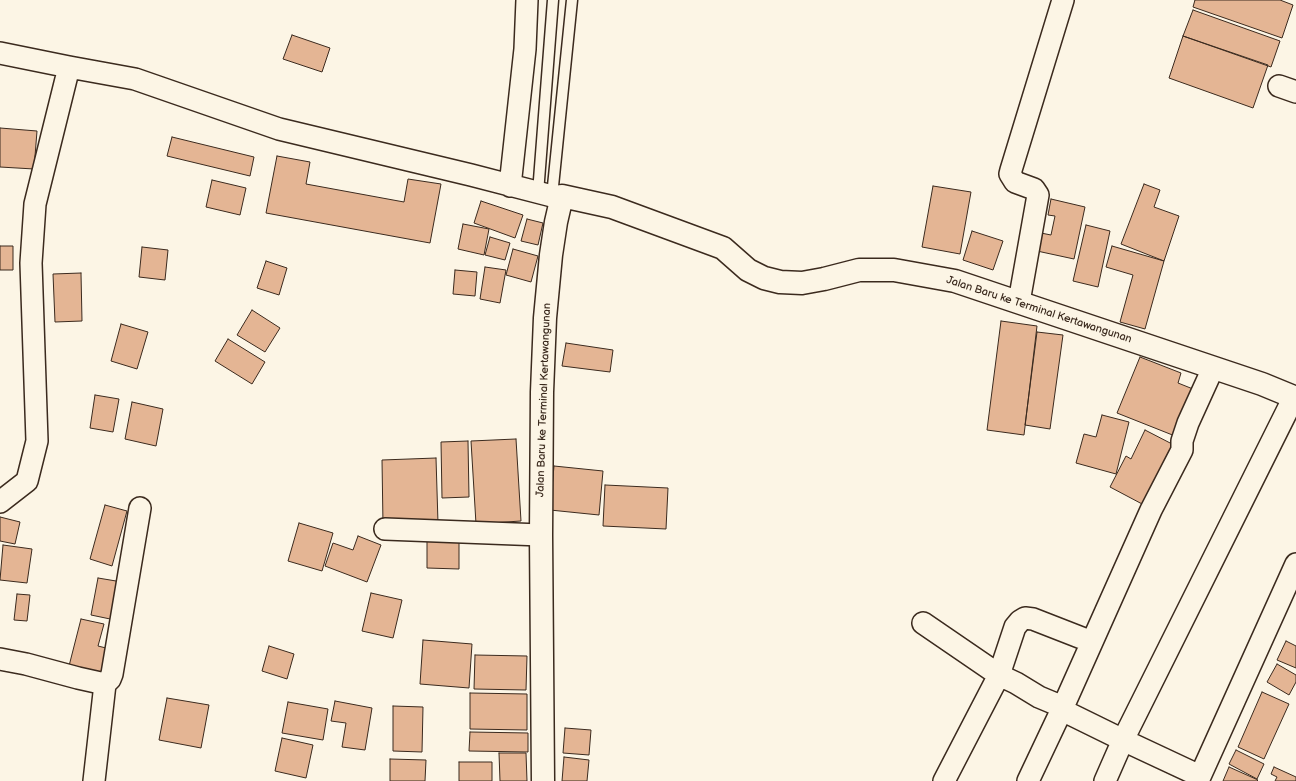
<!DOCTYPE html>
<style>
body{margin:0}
canvas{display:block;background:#fcf5e5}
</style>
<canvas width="1296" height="781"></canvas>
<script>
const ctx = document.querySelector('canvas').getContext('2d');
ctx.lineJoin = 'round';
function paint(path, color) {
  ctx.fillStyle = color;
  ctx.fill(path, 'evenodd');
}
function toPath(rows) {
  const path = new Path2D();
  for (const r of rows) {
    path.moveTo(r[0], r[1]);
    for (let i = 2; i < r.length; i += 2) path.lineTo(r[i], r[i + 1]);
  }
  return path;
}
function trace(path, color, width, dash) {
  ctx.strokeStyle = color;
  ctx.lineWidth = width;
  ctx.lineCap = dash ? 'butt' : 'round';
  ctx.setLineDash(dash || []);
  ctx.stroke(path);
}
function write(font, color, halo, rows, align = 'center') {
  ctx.font = font + ' "Balsamiq Sans",sans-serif';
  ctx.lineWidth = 3;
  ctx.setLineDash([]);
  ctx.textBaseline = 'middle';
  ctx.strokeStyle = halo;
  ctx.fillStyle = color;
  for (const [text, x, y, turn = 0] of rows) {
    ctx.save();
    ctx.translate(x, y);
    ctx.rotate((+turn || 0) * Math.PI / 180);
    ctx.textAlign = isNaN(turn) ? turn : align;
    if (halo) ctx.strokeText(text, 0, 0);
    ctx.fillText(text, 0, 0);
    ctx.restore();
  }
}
const building = toPath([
 [1195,0,1280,0,1293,5,1282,38,1193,7,1195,0],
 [1193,10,1280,41,1271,67,1183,36,1193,10],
 [292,35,330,48,322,72,283,59,292,35],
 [1183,36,1268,65,1253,108,1169,78,1183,36],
 [0,128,37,131,34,169,0,167,0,128],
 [172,137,254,157,250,176,167,156,172,137],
 [277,156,310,162,306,184,404,202,408,179,441,184,430,243,266,213,277,156],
 [212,180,246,188,240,215,206,207,212,180],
 [1144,184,1160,190,1154,207,1179,216,1164,261,1121,244,1144,184],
 [933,186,971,192,960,254,922,247,933,186],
 [1051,199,1085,207,1074,259,1037,251,1041,233,1051,235,1055,216,1048,215,1051,199],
 [481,201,523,215,515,238,474,223,481,201],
 [527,219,543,223,538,245,521,241,527,219],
 [463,224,489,229,484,255,458,249,463,224],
 [1086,225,1110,231,1098,287,1073,281,1086,225],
 [972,231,1003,241,993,270,963,260,972,231],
 [490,237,510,243,505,260,485,255,490,237],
 [0,246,13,246,13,270,0,270,0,246],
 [1112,246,1164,261,1145,329,1120,322,1133,275,1106,267,1112,246],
 [142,247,168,250,165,280,139,277,142,247],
 [513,249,538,256,531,282,506,275,513,249],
 [266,261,287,268,279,295,257,288,266,261],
 [485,267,506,270,500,303,480,299,485,267],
 [455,270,477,272,475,296,453,294,455,270],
 [81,273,82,321,55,322,53,274,81,273],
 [252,310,280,328,265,352,237,335,252,310],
 [1001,321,1037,326,1024,435,987,430,1001,321],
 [121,324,148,332,137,369,111,361,121,324],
 [1037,332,1063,335,1050,429,1025,425,1037,332],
 [228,339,265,362,252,384,215,361,228,339],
 [566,343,613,350,610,372,562,366,566,343],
 [1140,357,1181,373,1178,383,1193,389,1175,436,1117,413,1140,357],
 [95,395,119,399,113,432,90,428,95,395],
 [132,402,163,409,156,446,125,439,132,402],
 [1102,415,1129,422,1116,474,1076,463,1084,434,1096,437,1102,415],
 [1145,430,1174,445,1144,505,1110,487,1126,456,1131,459,1145,430],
 [516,439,521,521,476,524,471,441,516,439],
 [468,441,469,497,442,498,441,442,468,441],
 [436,458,438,523,383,525,382,460,436,458],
 [554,466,603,471,599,515,550,510,554,466],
 [605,485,668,488,666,529,603,526,605,485],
 [105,505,127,511,112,566,90,559,105,505],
 [0,517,20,522,15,544,0,541,0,517],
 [299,523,333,533,322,571,288,561,299,523],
 [427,533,459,533,459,569,427,568,427,533],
 [358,536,381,545,367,582,325,566,333,543,353,550,358,536],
 [3,545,32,549,27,583,0,580,3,545],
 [98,578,122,582,115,620,91,615,98,578],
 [371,593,402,600,393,638,362,631,371,593],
 [17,594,30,595,27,621,14,620,17,594],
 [81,619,104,624,98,646,110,649,104,675,69,666,81,619],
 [423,640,472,644,469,688,420,684,423,640],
 [1286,641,1296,646,1296,668,1277,660,1286,641],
 [269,646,294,654,287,679,262,671,269,646],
 [475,655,527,656,526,690,474,689,475,655],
 [1277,664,1296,675,1296,682,1289,695,1267,682,1277,664],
 [1262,692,1289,704,1264,759,1238,747,1262,692],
 [470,693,527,694,527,730,470,729,470,693],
 [167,698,209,705,201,748,159,740,167,698],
 [335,701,372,708,365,750,342,747,346,723,331,721,335,701],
 [288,702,328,709,323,740,282,733,288,702],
 [393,706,423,707,422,752,393,751,393,706],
 [565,728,591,730,589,755,563,753,565,728],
 [470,732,528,733,528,752,469,751,470,732],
 [282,738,313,745,306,778,275,771,282,738],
 [1236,750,1264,764,1257,779,1229,764,1236,750],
 [499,753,526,753,527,781,500,781,499,753],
 [564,757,589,760,587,781,562,781,564,757],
 [390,759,426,760,425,781,390,781,390,759],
 [459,762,492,762,492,781,459,781,459,762],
 [1229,767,1258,780,1257,781,1223,781,1229,767],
 [1274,767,1296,777,1296,781,1275,781,1277,777,1271,774,1274,767]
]);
paint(building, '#e4b594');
trace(building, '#3b2a1e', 1);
const lane = toPath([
 [538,193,553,0],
 [552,196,572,0]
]);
const street = toPath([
 [0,53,69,67,135,79,279,129,471,175,552,196,562,196],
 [1279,86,1296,92],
 [510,186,525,49,527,0],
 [1019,302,1038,195,1034,189,1015,182,1010,174,1011,170,1063,0],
 [0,502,27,481,37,441,31,263,35,204,69,67],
 [385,529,541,535],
 [923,623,999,675,1016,683,1039,697,1063,707,1066,712,1123,740,1200,776],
 [0,659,26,664,78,678,105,684,94,781],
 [105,684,110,679,112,674,140,508],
 [944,781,999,675,1015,627,1020,621,1025,618,1033,619,1092,642],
 [1028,781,1063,707,1151,510,1182,450,1182,441,1188,423,1213,368],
 [1105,781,1123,740,1294,397],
 [1198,781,1296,564]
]);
const secondary = toPath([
 [543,781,541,535,542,392,545,318,551,255,556,222,562,196,612,207,723,248,748,270,764,278,780,282,802,283,824,279,859,270,894,270,955,281,1262,384,1296,398]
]);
trace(lane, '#3b2a1e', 13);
trace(street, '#3b2a1e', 24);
trace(secondary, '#3b2a1e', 25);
trace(lane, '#fcf5e5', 10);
trace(street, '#fcf5e5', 21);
trace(secondary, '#fcf5e5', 22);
write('11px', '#3b2a1e', '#fcf5e5', [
 ["Jalan Baru ke Terminal Kertawangunan",1039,310,18],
 ["Jalan Baru ke Terminal Kertawangunan",544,400,-88]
]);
</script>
